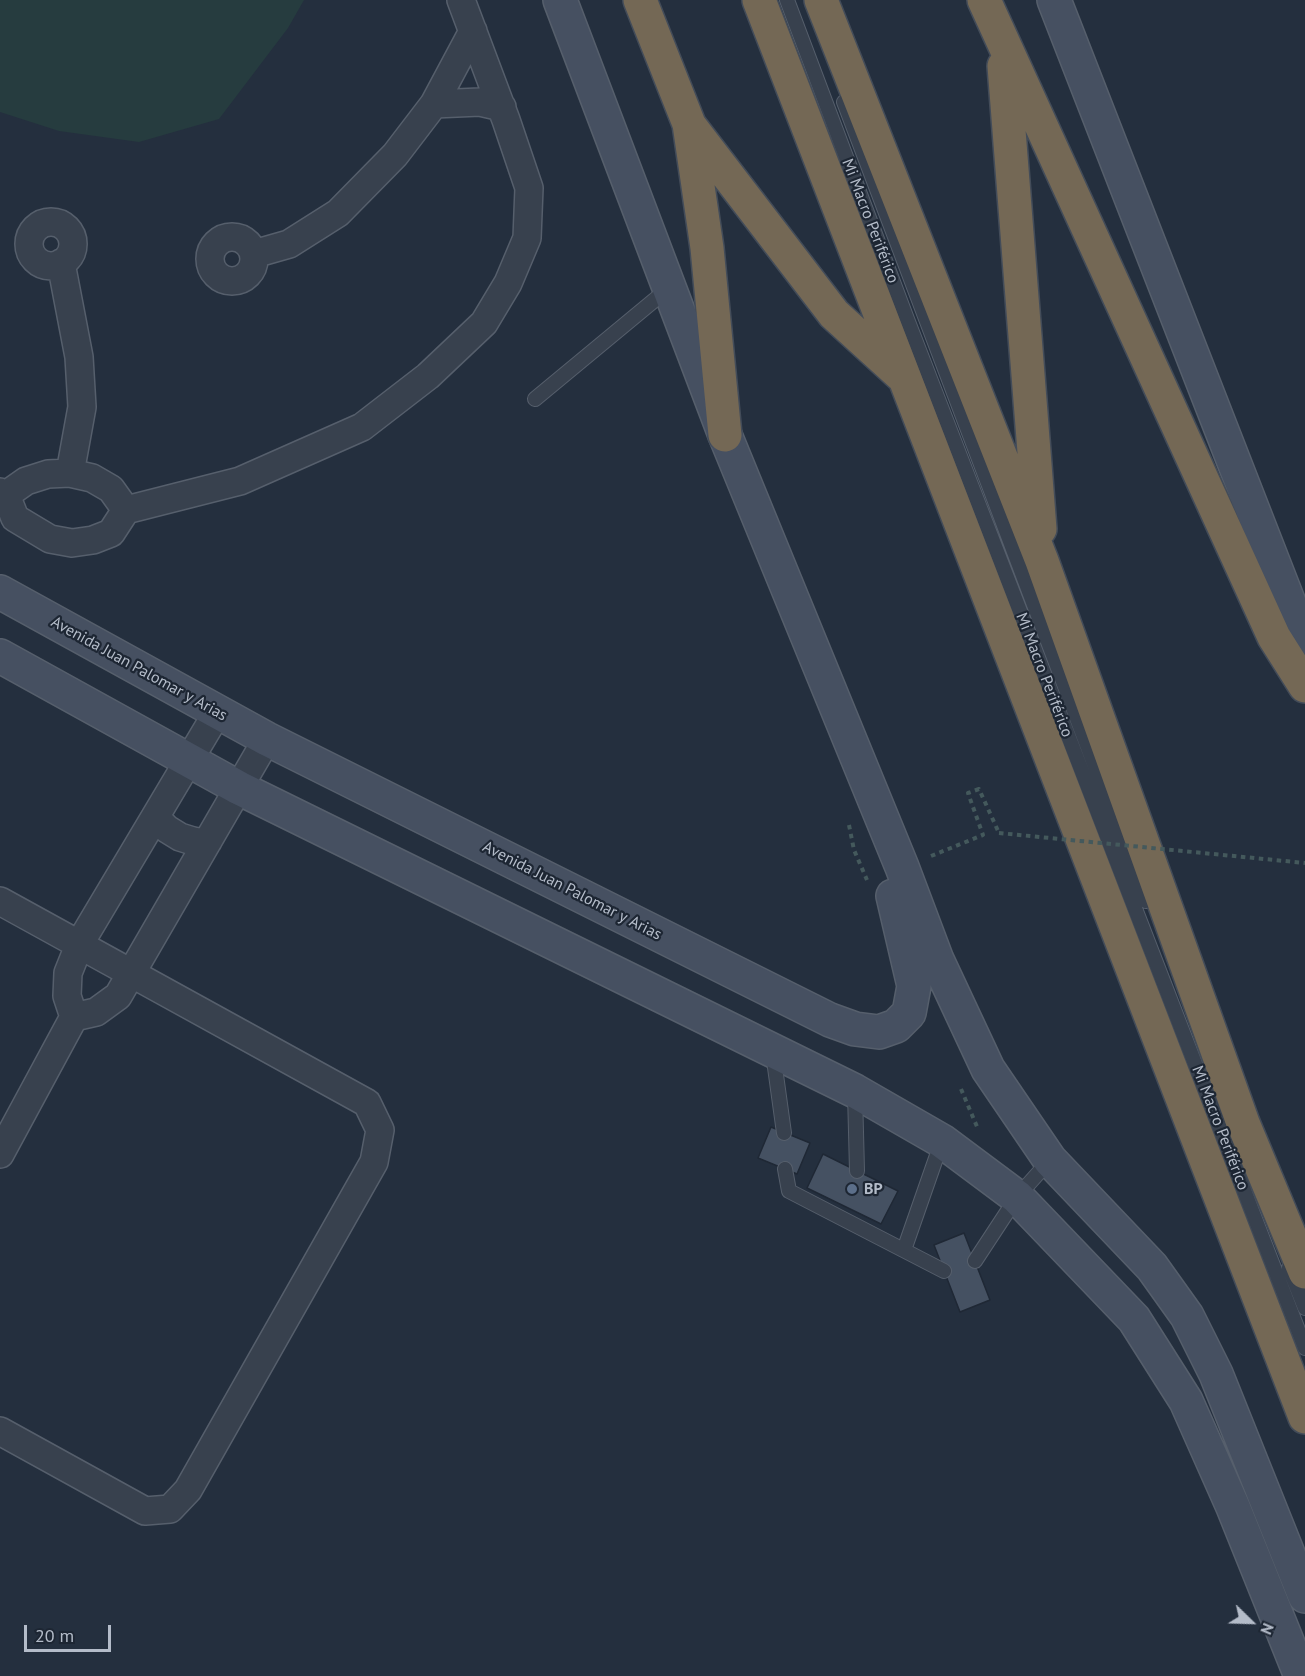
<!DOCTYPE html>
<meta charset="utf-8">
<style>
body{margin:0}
#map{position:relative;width:1305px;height:1676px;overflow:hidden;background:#242f3e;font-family:"PT Sans",sans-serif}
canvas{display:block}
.north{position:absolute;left:1221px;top:1592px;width:60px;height:60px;-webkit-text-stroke:4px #1d2633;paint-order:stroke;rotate:113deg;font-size:16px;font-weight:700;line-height:24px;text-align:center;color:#b4bcc9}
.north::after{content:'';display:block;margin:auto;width:21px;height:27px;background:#b4bcc9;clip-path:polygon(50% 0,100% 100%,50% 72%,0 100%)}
.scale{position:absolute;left:24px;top:1625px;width:87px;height:27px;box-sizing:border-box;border:3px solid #b4bcc9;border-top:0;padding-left:8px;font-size:18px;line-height:21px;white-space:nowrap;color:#b4bcc9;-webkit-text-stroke:4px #1d2633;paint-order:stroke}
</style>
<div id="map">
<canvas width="1305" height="1676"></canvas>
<div class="north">N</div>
<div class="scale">20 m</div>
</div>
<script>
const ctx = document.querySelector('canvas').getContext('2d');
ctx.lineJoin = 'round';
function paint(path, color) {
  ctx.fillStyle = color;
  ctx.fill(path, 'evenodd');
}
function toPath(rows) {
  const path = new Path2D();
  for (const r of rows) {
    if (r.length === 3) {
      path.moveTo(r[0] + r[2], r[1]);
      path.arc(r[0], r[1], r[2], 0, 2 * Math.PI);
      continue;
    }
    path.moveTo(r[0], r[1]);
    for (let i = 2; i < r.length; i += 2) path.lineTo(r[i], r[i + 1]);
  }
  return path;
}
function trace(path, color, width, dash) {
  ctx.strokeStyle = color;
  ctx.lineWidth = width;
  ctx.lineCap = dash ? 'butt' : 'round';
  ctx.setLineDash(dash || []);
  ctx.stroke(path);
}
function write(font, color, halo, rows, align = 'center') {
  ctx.font = font + ' "PT Sans",sans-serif';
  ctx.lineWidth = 4.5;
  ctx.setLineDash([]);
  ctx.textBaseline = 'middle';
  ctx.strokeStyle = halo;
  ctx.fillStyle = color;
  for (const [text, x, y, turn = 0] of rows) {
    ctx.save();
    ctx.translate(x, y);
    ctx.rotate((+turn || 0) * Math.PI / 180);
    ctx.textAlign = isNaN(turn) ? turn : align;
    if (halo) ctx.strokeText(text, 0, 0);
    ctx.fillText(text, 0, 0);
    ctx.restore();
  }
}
paint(toPath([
 [0,0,304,0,288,28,219,119,139,142,59,131,0,112]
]), '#263c3f');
const building = toPath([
 [771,1127,810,1143,797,1174,758,1158,771,1127],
 [823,1154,898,1191,881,1224,807,1188,823,1154],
 [964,1233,990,1300,960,1312,934,1245,964,1233]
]);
paint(building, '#455162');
trace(building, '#1f2835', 1.5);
const service = toPath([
 [787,0,907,319,1305,1348],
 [844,102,1146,901],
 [535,399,669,288],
 [773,1053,784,1133],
 [855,1093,857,1171],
 [785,1169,789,1191,944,1271],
 [904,1250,942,1141],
 [975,1261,1017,1197,1050,1160],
 [1289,1268,1305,1308]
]);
const minor = toPath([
 [434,104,480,102,502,107],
 [51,244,22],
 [232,259,22],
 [254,254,289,244,338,213,395,155,434,104,473,31],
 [61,263,79,357,82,407,70,473],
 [0,492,6,495,15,518,50,539,72,543,93,540,111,533,126,510,240,481,362,427,428,376,484,323,508,283,527,238,529,188,506,120,461,0],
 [6,495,26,481,48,474,70,473,92,478,111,489,126,510],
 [155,817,167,829,180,837,196,842,208,841],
 [0,901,367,1103,380,1130,374,1162,188,1490,170,1509,145,1511,0,1431],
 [74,1017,96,1012,118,996,267,739],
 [0,1154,74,1017,67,996,68,973,80,943,217,713]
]);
const secondary = toPath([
 [560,0,725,435,902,867,937,960,988,1069,1050,1160,1152,1267,1187,1316,1216,1374,1305,1596],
 [1054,0,1305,644],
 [0,592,267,739,830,1020,855,1029,879,1032,896,1026,909,1013,914,986,893,896],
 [0,656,239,788,855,1091,942,1141,1017,1197,1134,1319,1186,1401,1233,1507,1301,1676]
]);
const motorway = toPath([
 [640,0,689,124,707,248,725,435],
 [759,0,1305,1417],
 [821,0,1042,561,1243,1123,1305,1272],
 [984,0,1274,637,1305,686],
 [1004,66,1040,529],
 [690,126,834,314,901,375]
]);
trace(service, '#565f6c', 16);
trace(minor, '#565f6c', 30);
trace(secondary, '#565f6c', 36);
trace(motorway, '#434c59', 36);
trace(toPath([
 [849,825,854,850,867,880],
 [931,856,983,835,968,793,979,789,999,833],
 [961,1089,978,1129]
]), '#44595c', 4, [4.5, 4.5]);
trace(service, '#38414e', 14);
trace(minor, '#38414e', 27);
trace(secondary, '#465061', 33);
trace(motorway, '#746855', 33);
trace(toPath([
 [999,833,1305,863]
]), '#44595c', 4, [4.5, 4.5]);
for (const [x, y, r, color] of [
 [852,1189,6,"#5c6f8a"]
]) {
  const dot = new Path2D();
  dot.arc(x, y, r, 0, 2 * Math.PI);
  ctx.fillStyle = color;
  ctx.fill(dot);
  trace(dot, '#1d2633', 2);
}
write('16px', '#b4bcc9', '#1d2633', [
 ["Mi Macro Periférico",870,221,69],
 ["Avenida Juan Palomar y Arias",139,669,29],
 ["Mi Macro Periférico",1044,675,69],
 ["Avenida Juan Palomar y Arias",572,891,27],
 ["Mi Macro Periférico",1220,1128,69]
]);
write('bold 16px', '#b4bcc9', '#1d2633', [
 ["BP",864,1189]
], 'left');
</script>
